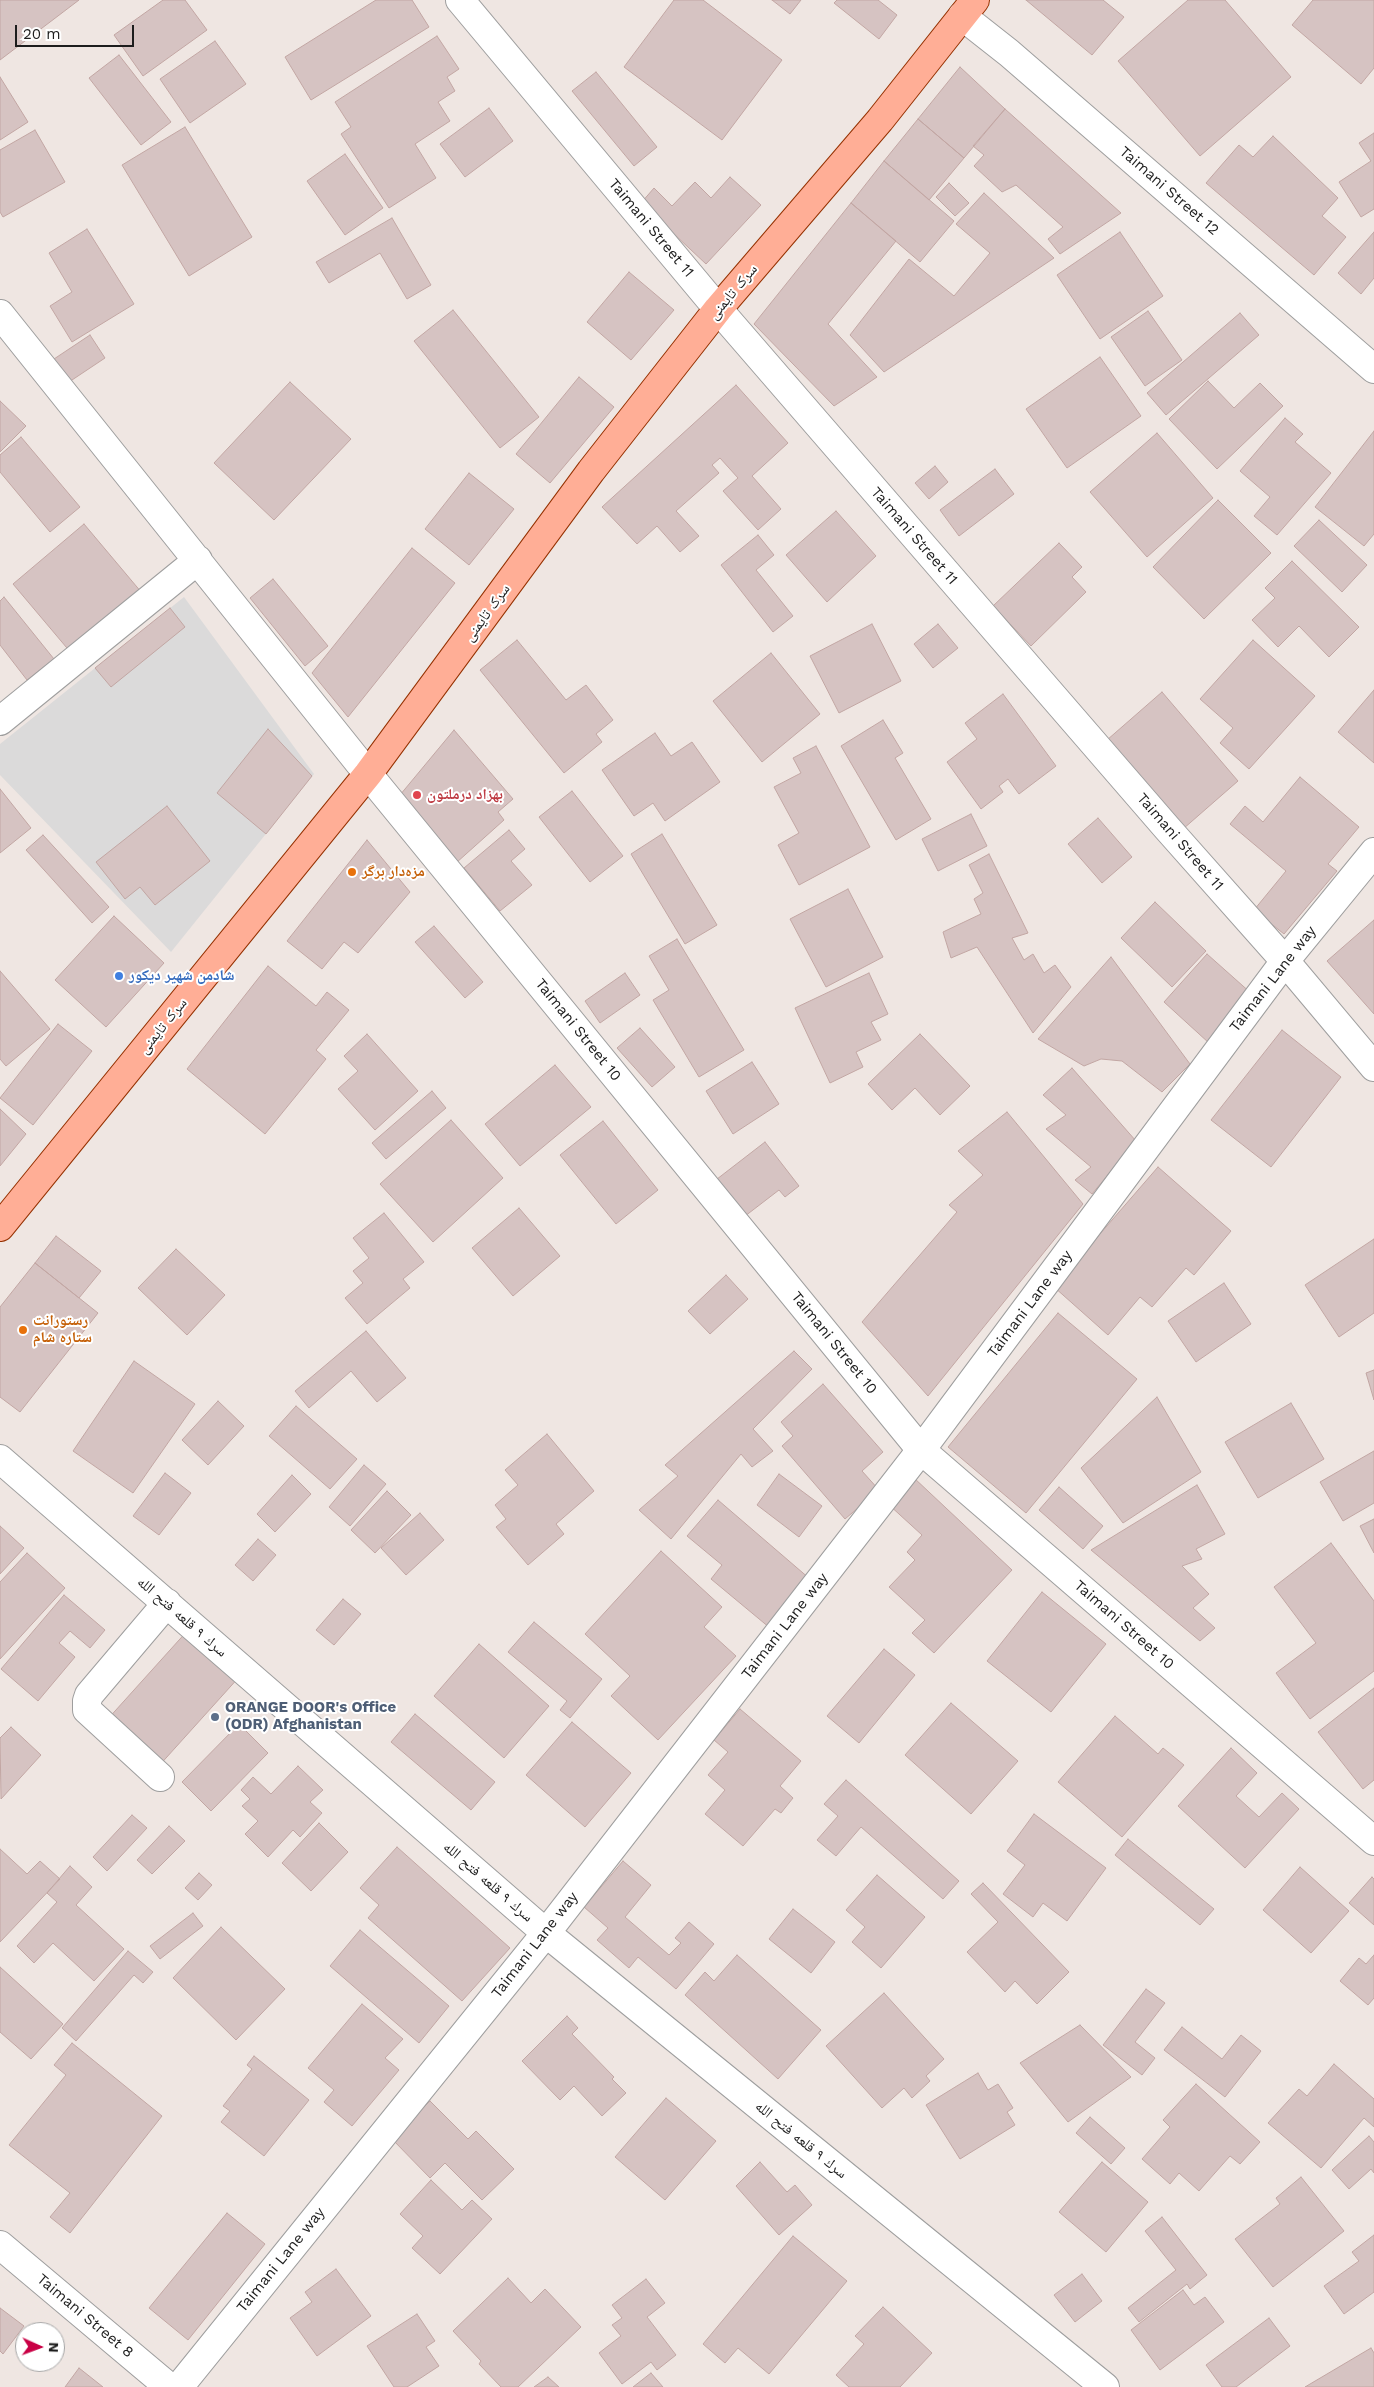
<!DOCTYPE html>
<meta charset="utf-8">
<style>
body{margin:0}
#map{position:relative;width:1374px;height:2387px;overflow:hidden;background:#efe6e2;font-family:"Work Sans",sans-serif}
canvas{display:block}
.north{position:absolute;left:15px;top:2322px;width:50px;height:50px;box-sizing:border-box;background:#fff;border:1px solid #a5a5a5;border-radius:50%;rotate:92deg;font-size:14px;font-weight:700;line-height:20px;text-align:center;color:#1d1d1d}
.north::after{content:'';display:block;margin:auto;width:18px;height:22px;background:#c90045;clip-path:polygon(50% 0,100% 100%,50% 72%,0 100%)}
.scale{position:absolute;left:15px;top:25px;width:119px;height:22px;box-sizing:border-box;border:2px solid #1d1d1d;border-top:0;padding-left:6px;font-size:15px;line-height:18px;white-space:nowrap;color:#1d1d1d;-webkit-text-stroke:4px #fff;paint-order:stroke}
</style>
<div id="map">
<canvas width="1374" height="2387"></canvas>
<div class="north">N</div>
<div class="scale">20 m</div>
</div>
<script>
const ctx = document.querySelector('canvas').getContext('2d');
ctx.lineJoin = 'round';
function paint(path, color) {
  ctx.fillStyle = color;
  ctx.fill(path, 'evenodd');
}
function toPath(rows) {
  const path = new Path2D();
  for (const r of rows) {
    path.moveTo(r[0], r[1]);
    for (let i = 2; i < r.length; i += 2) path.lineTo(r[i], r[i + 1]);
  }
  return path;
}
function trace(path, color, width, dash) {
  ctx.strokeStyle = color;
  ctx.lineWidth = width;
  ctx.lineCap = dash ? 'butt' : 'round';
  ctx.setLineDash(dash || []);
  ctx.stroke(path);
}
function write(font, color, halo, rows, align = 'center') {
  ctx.font = font + ' "Work Sans","Noto Naskh Arabic",sans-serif';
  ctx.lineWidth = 4;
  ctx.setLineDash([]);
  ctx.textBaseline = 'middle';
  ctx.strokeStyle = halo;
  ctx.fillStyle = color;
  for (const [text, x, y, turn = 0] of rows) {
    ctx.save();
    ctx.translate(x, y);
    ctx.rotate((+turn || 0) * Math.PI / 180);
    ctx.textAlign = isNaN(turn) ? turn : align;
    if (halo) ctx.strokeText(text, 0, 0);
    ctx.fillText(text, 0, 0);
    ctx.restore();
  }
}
paint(toPath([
 [184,597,314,774,171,952,0,775,0,744]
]), '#dbdada');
const building = toPath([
 [0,0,79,0,0,60,0,0],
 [163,0,185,0,207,30,143,76,114,35,163,0],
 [376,0,412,0,429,27,311,100,285,57,376,0],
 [674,0,703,0,782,60,722,140,624,67,674,0],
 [772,0,801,0,790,14,772,0],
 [837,0,878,0,897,15,879,39,834,3,837,0],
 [1026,0,1103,0,1124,17,1092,55,1026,0],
 [1188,0,1225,0,1291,77,1200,156,1118,61,1188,0],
 [1313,0,1374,0,1374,68,1361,84,1292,25,1313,0],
 [437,36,459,69,447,77,455,91,438,102,450,121,415,144,436,178,389,208,341,134,351,127,335,102,437,36],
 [215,41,246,84,190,123,160,79,215,41],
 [119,55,171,122,141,145,89,78,119,55],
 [960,67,1005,109,964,158,918,119,960,67],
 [596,72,657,147,634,166,572,91,596,72],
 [0,77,28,122,0,140,0,77],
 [489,108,513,141,465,177,440,144,489,108],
 [1005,109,1121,213,1060,254,1048,239,1063,227,1016,185,1002,192,974,166,984,155,973,146,1005,109],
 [918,119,964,158,929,200,884,161,918,119],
 [185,127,252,237,189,276,122,165,185,127],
 [35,130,65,182,3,217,0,212,0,150,35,130],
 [1374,133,1374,209,1361,217,1339,182,1371,161,1359,143,1374,133],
 [1273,136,1338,198,1322,216,1346,237,1314,275,1206,183,1239,145,1253,157,1273,136],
 [345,154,383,208,345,235,307,181,345,154],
 [884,161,954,221,920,262,851,203,884,161],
 [730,177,761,205,706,264,641,203,654,188,672,206,695,182,711,198,730,177],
 [949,183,969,203,955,216,936,197,949,183],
 [984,193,1054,258,884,372,850,335,909,259,954,296,990,253,956,224,984,193],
 [851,203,896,241,828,324,877,377,834,406,754,324,851,203],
 [392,218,431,285,407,299,380,253,329,283,316,262,392,218],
 [87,229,134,304,72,342,50,306,72,292,49,253,87,229],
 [1120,232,1163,296,1100,339,1057,275,1120,232],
 [1374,232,1374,278,1361,294,1338,273,1374,232],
 [629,272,674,310,631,360,587,322,629,272],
 [453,310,539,417,500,448,414,341,453,310],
 [1148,311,1182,360,1145,386,1111,337,1148,311],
 [1240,313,1259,335,1166,415,1147,393,1240,313],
 [90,335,105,358,66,384,51,361,90,335],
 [1100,357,1141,416,1067,468,1026,409,1100,357],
 [579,377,614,407,550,483,516,454,579,377],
 [1208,381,1234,408,1260,383,1283,406,1217,469,1169,419,1208,381],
 [290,382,351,439,274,520,214,463,290,382],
 [736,385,788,443,752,476,781,509,758,530,723,491,738,478,720,458,712,465,719,473,676,511,699,536,680,552,657,526,637,544,602,507,736,385],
 [0,401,26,426,0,452,0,401],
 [1285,418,1303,434,1295,442,1331,473,1277,535,1254,516,1270,497,1240,471,1285,418],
 [1374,431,1374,534,1364,546,1315,507,1374,431],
 [1157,433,1213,498,1147,557,1090,492,1157,433],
 [21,437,80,507,50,532,0,472,0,455,21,437],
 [935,466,948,482,929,499,915,483,935,466],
 [995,469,1014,494,959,536,940,510,995,469],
 [469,473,514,509,469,565,425,529,469,473],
 [1218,500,1271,553,1204,619,1153,567,1218,500],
 [836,511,876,556,827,602,786,555,836,511],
 [1319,520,1367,565,1342,592,1294,546,1319,520],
 [84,524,142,593,72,654,13,584,84,524],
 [758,535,774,555,756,570,793,616,773,632,721,565,758,535],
 [1059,543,1082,567,1072,577,1086,592,1031,646,993,606,1059,543],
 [412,548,455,583,348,717,312,673,412,548],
 [1292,561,1359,627,1329,657,1299,626,1278,647,1252,620,1275,598,1265,588,1292,561],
 [273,579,328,646,305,666,250,598,273,579],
 [4,597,54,659,27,680,0,645,0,601,4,597],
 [170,608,185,627,111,687,95,668,170,608],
 [872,624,901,681,839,713,810,656,872,624],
 [938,624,958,648,933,668,914,644,938,624],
 [517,640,566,700,586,685,613,720,596,734,602,742,564,773,480,670,517,640],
 [1253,640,1315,696,1249,769,1220,743,1233,728,1200,699,1253,640],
 [771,653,820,714,762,762,713,701,771,653],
 [1374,690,1374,763,1338,732,1374,690],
 [1162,692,1238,781,1183,829,1107,740,1162,692],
 [1003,694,1056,766,1019,794,1008,779,999,786,1003,792,981,809,947,762,977,739,965,723,1003,694],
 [883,720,903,753,895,758,931,819,896,840,841,746,883,720],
 [268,729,312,776,266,834,217,793,268,729],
 [454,730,513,799,498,812,504,820,456,863,400,795,454,730],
 [655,733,671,756,692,742,720,782,665,821,653,803,634,816,602,770,655,733],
 [816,746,870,847,799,885,778,845,799,833,774,787,801,773,793,758,816,746],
 [1300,777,1359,827,1328,864,1337,871,1284,934,1254,910,1286,871,1230,824,1245,806,1263,822,1300,777],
 [0,789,31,828,0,853,0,789],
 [572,791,623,856,590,882,539,817,572,791],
 [167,806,210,861,155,905,140,887,125,899,96,862,167,806],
 [971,814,987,846,938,871,922,839,971,814],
 [1098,818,1132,857,1102,883,1068,844,1098,818],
 [509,830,525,849,511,861,532,885,500,911,464,868,509,830],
 [662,834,717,925,685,944,631,854,662,834],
 [43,835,109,907,92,923,26,850,43,835],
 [367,840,410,892,358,953,344,942,322,969,287,941,367,840],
 [989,854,1028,933,1012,938,1024,960,1033,954,1044,973,1055,965,1071,987,1033,1033,977,947,951,958,943,932,981,914,974,899,983,893,969,865,989,854],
 [848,889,883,957,826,987,790,919,848,889],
 [1155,902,1206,951,1172,987,1121,938,1155,902],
 [114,916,164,963,106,1027,55,980,114,916],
 [1374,920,1374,1014,1327,961,1374,920],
 [434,926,483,982,465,998,415,942,434,926],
 [677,939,744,1050,699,1077,653,1000,669,990,649,956,677,939],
 [1207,954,1252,994,1209,1043,1164,1002,1207,954],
 [1111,957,1190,1064,1162,1092,1122,1061,1101,1059,1084,1066,1038,1039,1111,957],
 [268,966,316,1006,327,992,349,1010,316,1050,326,1059,265,1134,187,1069,268,966],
 [0,971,50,1029,6,1066,0,1059,0,971],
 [625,973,640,995,600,1023,585,1001,625,973],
 [869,973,888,1014,871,1022,881,1040,856,1052,863,1067,830,1083,795,1008,869,973],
 [58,1024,92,1051,33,1125,0,1098,58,1024],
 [640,1028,675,1067,652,1087,617,1048,640,1028],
 [1282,1030,1341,1077,1271,1167,1211,1120,1282,1030],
 [367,1034,418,1091,375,1130,338,1089,358,1071,344,1056,367,1034],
 [920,1034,970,1086,940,1115,915,1088,892,1110,868,1084,920,1034],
 [752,1062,779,1104,733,1134,706,1091,752,1062],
 [555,1065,591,1107,520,1166,485,1124,555,1065],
 [1072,1068,1136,1141,1092,1194,1075,1180,1091,1167,1046,1129,1066,1115,1043,1095,1072,1068],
 [432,1091,446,1108,386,1159,372,1143,432,1091],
 [0,1109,26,1134,0,1166,0,1109],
 [1007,1112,1083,1204,928,1396,862,1322,957,1212,949,1205,983,1175,958,1151,1007,1112],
 [451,1120,503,1178,433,1242,380,1184,451,1120],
 [603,1121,658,1190,616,1224,560,1155,603,1121],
 [765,1142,799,1186,785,1197,779,1190,736,1223,708,1186,765,1142],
 [1158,1167,1231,1231,1194,1275,1186,1268,1152,1307,1140,1297,1108,1335,1054,1287,1158,1167],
 [519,1208,560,1256,513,1296,472,1248,519,1208],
 [384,1213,424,1262,403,1279,410,1288,367,1324,345,1298,363,1283,353,1271,369,1258,353,1238,384,1213],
 [56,1236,101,1271,79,1298,35,1263,56,1236],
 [1374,1239,1374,1313,1339,1337,1305,1285,1374,1239],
 [176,1249,225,1295,187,1335,138,1288,176,1249],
 [35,1263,98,1313,20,1412,0,1397,0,1307,35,1263],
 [726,1275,748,1299,710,1334,688,1311,726,1275],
 [1224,1283,1251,1324,1196,1362,1168,1321,1224,1283],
 [1058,1313,1137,1379,1026,1513,948,1447,1058,1313],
 [366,1331,406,1378,377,1402,351,1371,309,1408,295,1391,366,1331],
 [794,1351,812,1369,753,1429,773,1451,752,1467,741,1454,671,1539,639,1510,678,1476,665,1465,794,1351],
 [134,1361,195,1404,133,1493,73,1451,134,1361],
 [1374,1370,1374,1400,1366,1373,1374,1370],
 [823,1384,883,1452,862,1471,879,1490,845,1519,782,1446,793,1436,781,1422,823,1384],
 [1157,1397,1201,1472,1123,1523,1081,1468,1157,1397],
 [218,1401,244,1426,208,1465,182,1440,218,1401],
 [1291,1403,1324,1459,1258,1498,1225,1442,1291,1403],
 [296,1406,357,1459,330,1489,269,1436,296,1406],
 [547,1434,594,1491,556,1524,564,1534,528,1565,496,1527,506,1519,495,1505,518,1485,505,1470,547,1434],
 [1374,1451,1374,1503,1343,1521,1320,1482,1374,1451],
 [364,1465,386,1484,350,1526,329,1507,364,1465],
 [165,1473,191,1493,159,1535,133,1516,165,1473],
 [779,1474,822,1506,799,1537,757,1505,779,1474],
 [292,1475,311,1494,275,1532,257,1514,292,1475],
 [913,1477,1012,1570,934,1653,912,1633,925,1620,889,1587,915,1560,907,1552,922,1535,888,1504,913,1477],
 [1197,1485,1225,1534,1196,1549,1202,1559,1182,1566,1209,1594,1193,1608,1215,1628,1200,1641,1091,1550,1197,1485],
 [1059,1487,1103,1526,1083,1549,1039,1510,1059,1487],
 [387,1491,411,1515,375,1553,351,1530,387,1491],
 [718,1500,810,1579,770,1628,711,1579,722,1565,687,1536,718,1500],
 [420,1513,444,1540,406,1575,381,1548,420,1513],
 [1374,1519,1374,1553,1360,1526,1374,1519],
 [0,1526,24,1548,0,1574,0,1526],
 [258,1539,276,1555,253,1581,235,1565,258,1539],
 [1331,1543,1374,1601,1374,1671,1310,1719,1276,1673,1316,1643,1274,1587,1331,1543],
 [661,1551,722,1607,704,1627,736,1656,658,1740,611,1696,630,1676,585,1634,661,1551],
 [27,1553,65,1588,0,1659,0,1582,27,1553],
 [1042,1592,1106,1644,1051,1712,987,1661,1042,1592],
 [64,1595,105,1630,90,1648,70,1631,59,1643,75,1657,38,1701,1,1669,64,1595],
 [343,1599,361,1614,334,1645,316,1630,343,1599],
 [534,1622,602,1679,570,1718,560,1710,567,1701,508,1652,534,1622],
 [189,1629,240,1676,157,1768,106,1721,189,1629],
 [479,1644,549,1706,504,1758,434,1696,479,1644],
 [884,1649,915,1675,859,1743,827,1716,884,1649],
 [1374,1688,1374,1780,1363,1789,1318,1732,1374,1688],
 [951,1703,1018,1761,971,1814,905,1755,951,1703],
 [740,1709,801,1761,780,1786,793,1798,781,1813,775,1809,743,1846,705,1814,725,1790,708,1775,728,1752,714,1740,740,1709],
 [415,1714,495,1782,471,1810,391,1742,415,1714],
 [1115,1716,1158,1754,1163,1748,1184,1765,1122,1837,1058,1782,1115,1716],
 [572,1722,631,1773,585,1827,526,1775,572,1722],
 [239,1724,268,1753,211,1811,182,1782,239,1724],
 [11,1727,41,1755,1,1799,0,1738,11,1727],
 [1231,1748,1257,1773,1236,1796,1259,1817,1282,1793,1299,1809,1245,1868,1178,1806,1231,1748],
 [298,1766,323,1790,310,1802,322,1813,300,1837,293,1830,268,1857,245,1834,258,1821,242,1806,250,1799,241,1790,253,1777,271,1794,298,1766],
 [846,1780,959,1881,943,1899,861,1827,836,1856,817,1840,838,1816,824,1804,846,1780],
 [1034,1814,1106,1868,1067,1921,1043,1903,1033,1917,1003,1894,1025,1865,1007,1851,1034,1814],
 [132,1815,147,1828,107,1871,93,1857,132,1815],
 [319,1823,348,1852,311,1891,282,1863,319,1823],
 [169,1826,185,1841,152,1874,137,1860,169,1826],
 [1128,1839,1214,1909,1200,1925,1115,1855,1128,1839],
 [397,1847,510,1948,462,2001,368,1918,379,1905,360,1888,397,1847],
 [0,1849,27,1874,40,1861,60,1879,0,1942,0,1849],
 [623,1861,651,1885,625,1917,669,1955,681,1943,675,1938,689,1922,714,1944,676,1989,638,1957,629,1968,597,1940,608,1928,584,1907,623,1861],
 [70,1866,92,1887,76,1905,124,1949,94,1981,53,1943,34,1963,17,1946,57,1902,47,1893,70,1866],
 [1300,1867,1349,1911,1311,1953,1263,1910,1300,1867],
 [199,1873,212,1885,198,1900,185,1888,199,1873],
 [877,1875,925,1917,881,1968,852,1942,865,1927,846,1910,877,1875],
 [1372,1877,1374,1879,1374,1925,1349,1903,1372,1877],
 [983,1883,1069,1972,1037,2004,1015,1981,1005,1992,967,1952,998,1922,971,1894,983,1883],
 [793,1909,835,1942,811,1973,769,1939,793,1909],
 [193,1913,203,1926,160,1959,150,1946,193,1913],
 [221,1927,285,1989,236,2040,173,1978,221,1927],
 [360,1930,449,2006,419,2043,330,1966,360,1930],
 [128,1951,153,1972,143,1983,134,1975,76,2041,62,2028,128,1951],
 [737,1955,821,2030,778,2079,685,1995,705,1972,714,1981,737,1955],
 [1374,1955,1374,1998,1368,2005,1340,1981,1359,1958,1366,1964,1374,1955],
 [0,1967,63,2024,31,2059,0,2032,0,1967],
 [1146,1989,1165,2003,1135,2042,1155,2058,1142,2075,1103,2045,1146,1989],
 [884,1993,944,2059,926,2076,930,2081,912,2098,904,2088,882,2108,826,2046,884,1993],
 [362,2004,403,2039,385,2058,399,2070,352,2126,324,2102,334,2090,308,2068,362,2004],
 [567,2016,578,2028,572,2034,614,2077,612,2079,626,2093,602,2116,574,2086,560,2100,522,2061,567,2016],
 [1080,2025,1131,2077,1068,2122,1020,2063,1080,2025],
 [1182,2027,1222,2059,1241,2035,1261,2051,1225,2097,1164,2050,1182,2027],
 [72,2043,162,2116,70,2233,50,2217,70,2193,9,2145,66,2075,54,2065,72,2043],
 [254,2056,309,2100,264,2156,221,2122,230,2111,223,2106,252,2069,247,2065,254,2056],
 [1334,2064,1374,2099,1374,2127,1364,2118,1321,2168,1268,2123,1299,2089,1307,2096,1334,2064],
 [978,2073,988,2090,998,2084,1013,2108,1007,2112,1015,2125,960,2159,926,2105,978,2073],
 [1196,2084,1260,2142,1240,2164,1230,2156,1199,2191,1179,2173,1170,2184,1142,2159,1170,2127,1163,2120,1196,2084],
 [666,2098,716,2141,665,2200,615,2157,666,2098],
 [430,2101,468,2139,476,2131,514,2169,482,2200,445,2163,430,2178,392,2139,430,2101],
 [1090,2117,1125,2148,1111,2164,1076,2133,1090,2117],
 [1369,2136,1374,2142,1374,2173,1371,2169,1349,2189,1332,2170,1369,2136],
 [760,2162,787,2192,795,2185,812,2205,779,2235,736,2186,760,2162],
 [1102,2162,1148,2202,1106,2252,1059,2212,1102,2162],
 [1301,2177,1344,2231,1273,2287,1235,2239,1280,2204,1276,2198,1301,2177],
 [431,2180,462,2210,472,2200,492,2219,440,2274,412,2248,423,2236,400,2214,431,2180],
 [227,2213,265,2244,188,2340,149,2308,227,2213],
 [1162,2217,1207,2275,1190,2289,1187,2284,1139,2322,1128,2308,1176,2270,1145,2231,1162,2217],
 [1374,2235,1374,2292,1344,2314,1324,2286,1359,2261,1352,2252,1374,2235],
 [793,2236,847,2281,769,2374,738,2348,725,2363,703,2344,793,2236],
 [336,2269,371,2316,317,2356,290,2318,312,2302,305,2292,336,2269],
 [1082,2274,1102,2301,1075,2322,1054,2295,1082,2274],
 [508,2278,531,2303,545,2289,581,2327,518,2387,501,2387,479,2364,481,2361,453,2331,508,2278],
 [646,2279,665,2303,647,2317,676,2355,657,2370,651,2362,622,2384,599,2353,621,2336,612,2325,622,2318,612,2305,646,2279],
 [1183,2290,1194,2305,1205,2297,1224,2322,1160,2370,1131,2330,1183,2290],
 [883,2307,932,2353,900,2387,849,2387,836,2375,864,2344,855,2336,883,2307],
 [0,2308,24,2326,3,2354,0,2351,0,2308],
 [417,2314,435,2341,426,2347,439,2366,407,2387,394,2387,367,2346,417,2314],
 [1269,2318,1290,2346,1236,2387,1222,2387,1206,2365,1269,2318],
 [1371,2348,1374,2353,1374,2387,1305,2387,1371,2348],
 [79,2368,103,2387,65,2387,79,2368],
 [651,2373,663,2387,633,2387,651,2373],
 [548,2377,559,2387,534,2387,548,2377]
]);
paint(building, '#d6c3c2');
trace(building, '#c2a6a3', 1);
const minor = toPath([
 [460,0,718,309,1167,828,1285,961,1374,1067],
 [962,16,1009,53,1374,369],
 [0,314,368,774,921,1450,1374,1841],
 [0,721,198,560],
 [0,1459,546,1933,1105,2387],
 [160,1777,87,1710,87,1701,89,1695,167,1603],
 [0,2245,169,2387],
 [179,2387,546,1933,921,1450,1285,961,1374,852]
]);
const major = toPath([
 [0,1227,368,774,591,471,718,309,880,120,975,0]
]);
trace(minor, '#9e9e9e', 30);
trace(major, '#953100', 30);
trace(minor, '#fff', 28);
trace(major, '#ffae96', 28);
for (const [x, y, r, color] of [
 [417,795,5,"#e0444e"],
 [352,872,5,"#e8710a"],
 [119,976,5,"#3f7fe0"],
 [23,1330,5,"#e8710a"],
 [215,1717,5,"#5c6f8a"]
]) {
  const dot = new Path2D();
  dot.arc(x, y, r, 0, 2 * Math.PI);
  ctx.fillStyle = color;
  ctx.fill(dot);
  trace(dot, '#fff', 2);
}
write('15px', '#1d1d1d', '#fff', [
 ["Taimani Street 12",1169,191,41],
 ["Taimani Street 11",651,228,50],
 ["سرک تایمنی",733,292,-50],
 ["Taimani Street 11",914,536,49],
 ["سرک تایمنی",487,613,-54],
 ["Taimani Street 11",1180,842,49],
 ["Taimani Lane way",1273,979,-52],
 ["سرک تایمنی",163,1026,-51],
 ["Taimani Street 10",578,1030,51],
 ["Taimani Lane way",1030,1304,-53],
 ["Taimani Street 10",834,1343,51],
 ["سرك ٩ قلعه فتح الله",182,1617,41],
 ["Taimani Street 10",1124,1625,41],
 ["Taimani Lane way",785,1626,-52],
 ["سرك ٩ قلعه فتح الله",488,1882,41],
 ["Taimani Lane way",535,1945,-52],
 ["سرك ٩ قلعه فتح الله",801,2140,39],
 ["Taimani Lane way",281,2260,-51],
 ["Taimani Street 8",85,2316,40]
]);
write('bold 15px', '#be3a42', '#fff', [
 ["بهزاد درملتون",427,795]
], 'left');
write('bold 15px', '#c56008', '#fff', [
 ["مزه‌دار برگر",362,872],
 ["رستورانت",33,1321],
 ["ستاره شام",33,1338]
], 'left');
write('bold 15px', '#366cbe', '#fff', [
 ["شادمن شهیر دیکور",129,976]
], 'left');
write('bold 15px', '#4e5e75', '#fff', [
 ["ORANGE DOOR's Office",225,1708],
 ["(ODR) Afghanistan",225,1725]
], 'left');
</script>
